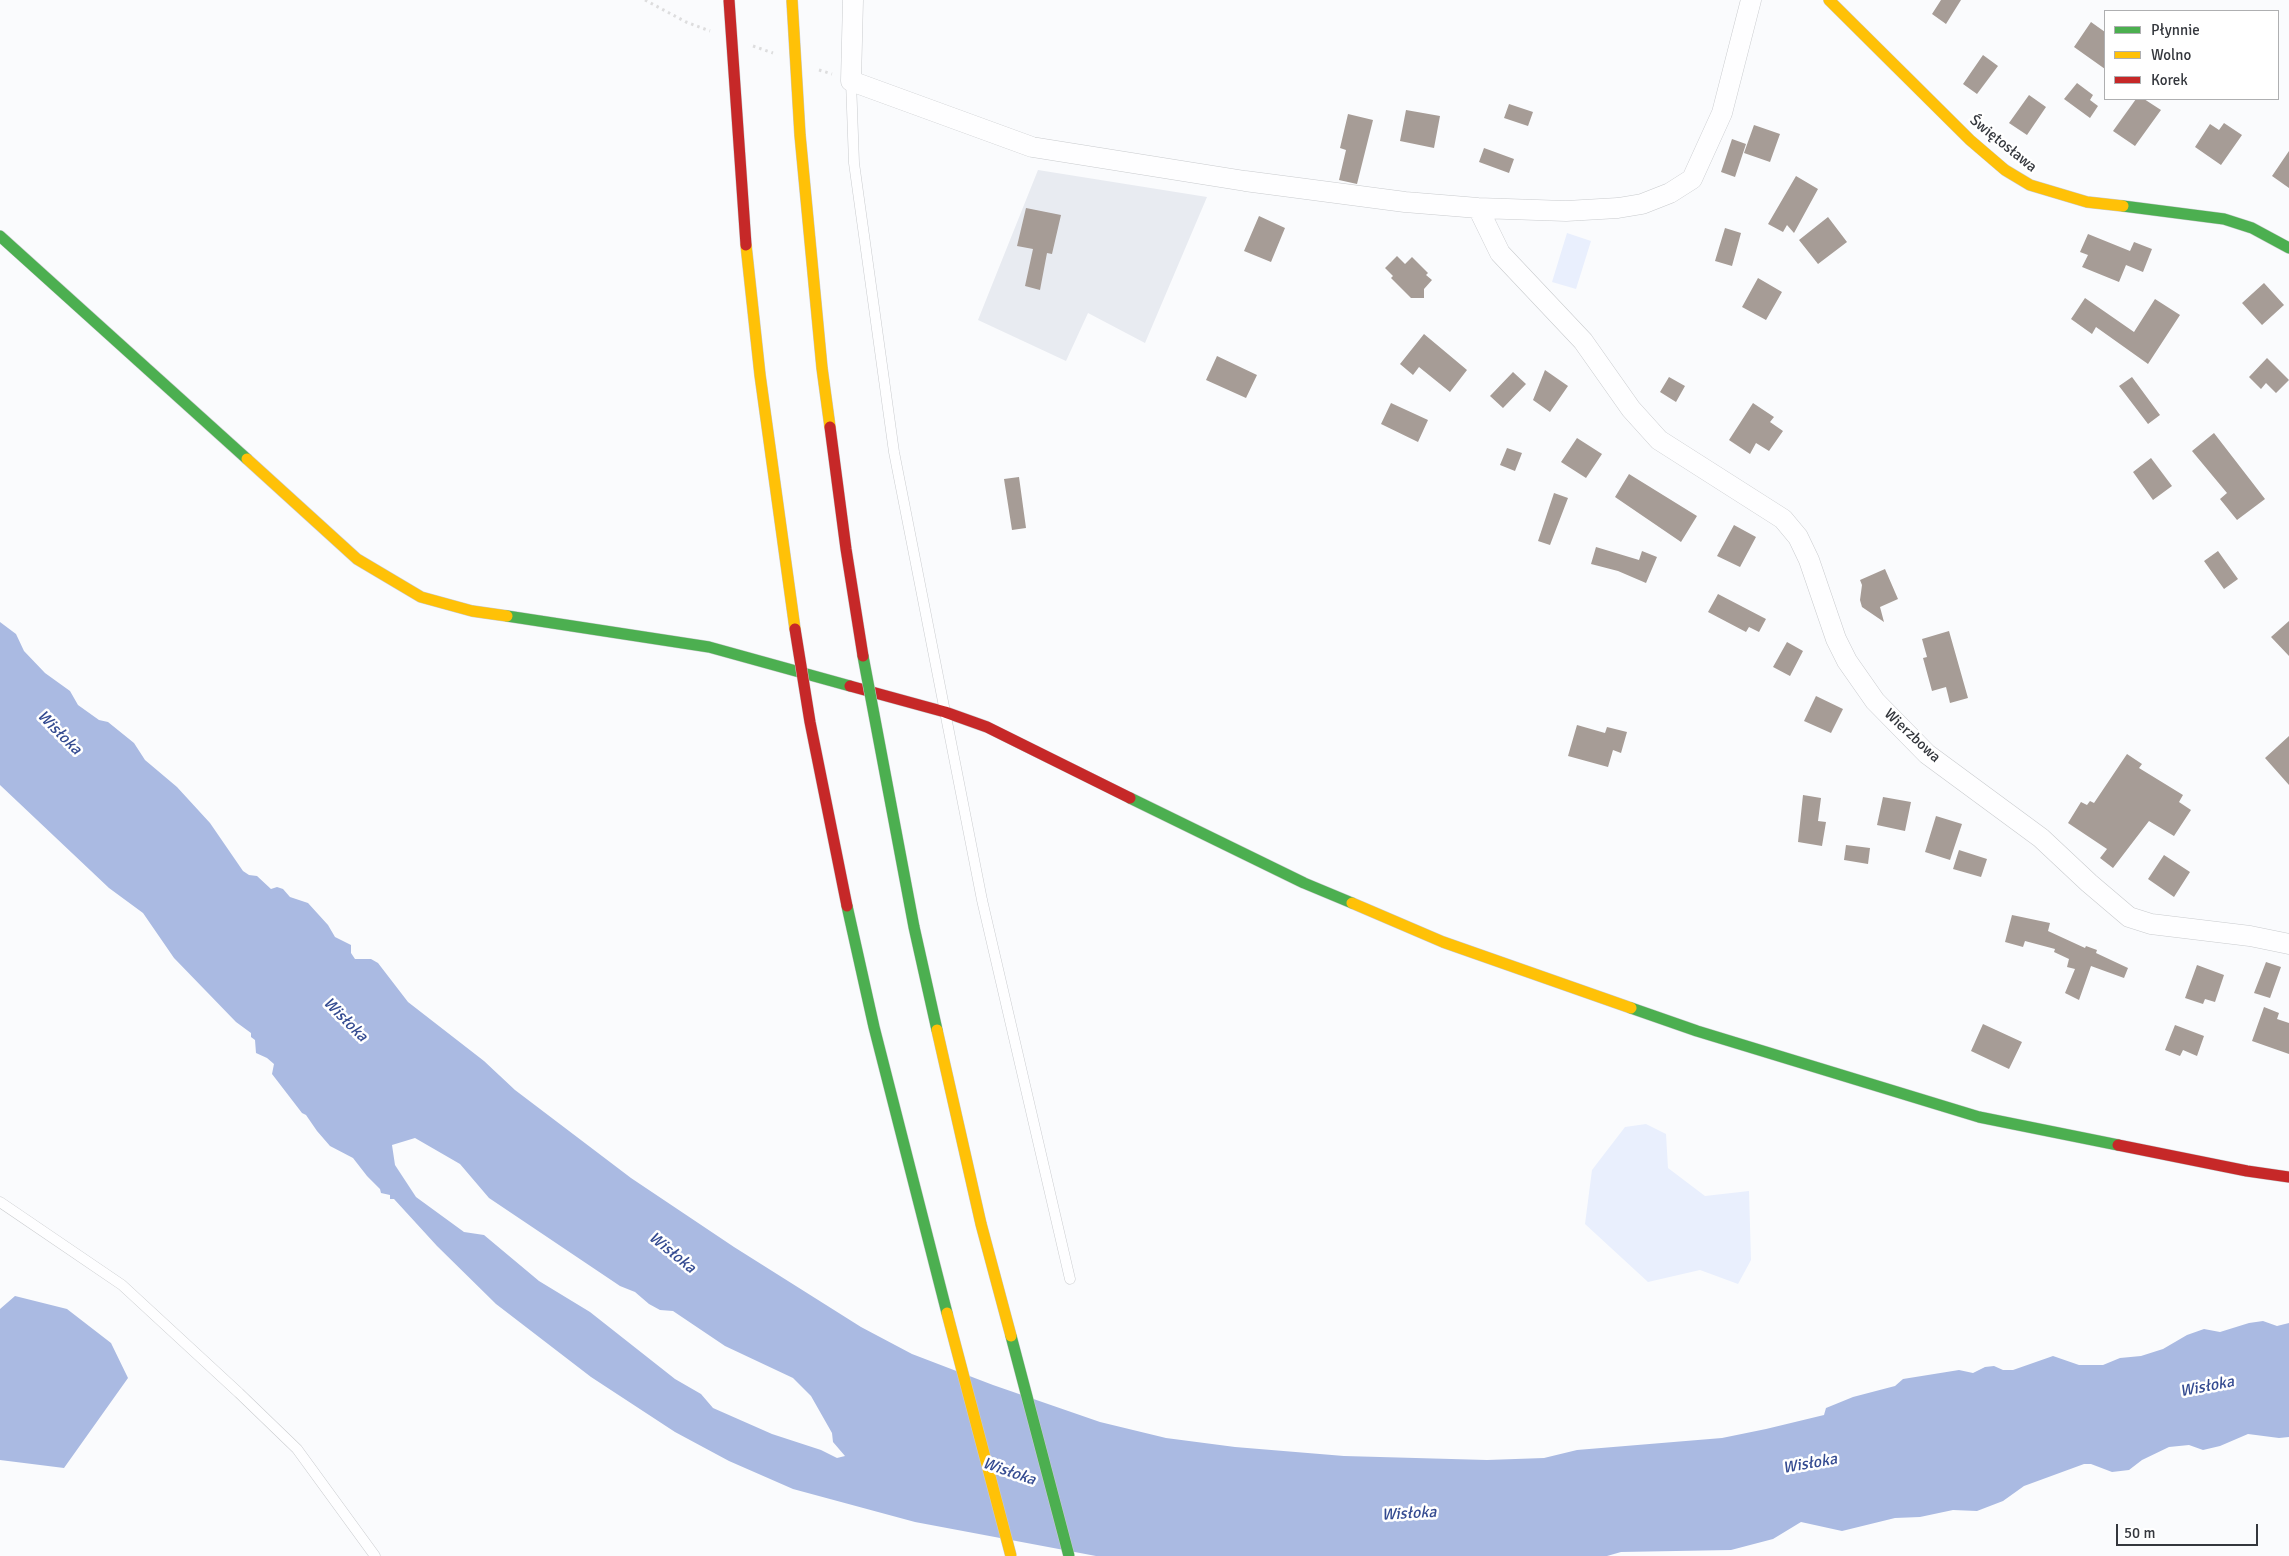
<!DOCTYPE html>
<meta charset="utf-8">
<style>
body{margin:0}
#map{position:relative;width:2289px;height:1556px;overflow:hidden;background:#fafbfd;font-family:Signika,sans-serif}
canvas{display:block}
.legend{position:absolute;left:2104px;top:10px;width:175px;height:90px;box-sizing:border-box;background:#fff;border:1px solid #aeafb1;margin:0;padding:6px 9px;list-style:none;font-size:15px;color:#34373d}
.legend li{display:flex;align-items:center;gap:10px;height:25px}
.legend b{width:25px;border:1px solid #aeafb1}
.scale{position:absolute;left:2116px;top:1524px;width:142px;height:22px;box-sizing:border-box;border:2px solid #34373d;border-top:0;padding-left:6px;font-size:15px;line-height:18px;white-space:nowrap;color:#34373d;-webkit-text-stroke:4px #fff;paint-order:stroke}
</style>
<div id="map">
<canvas width="2289" height="1556"></canvas>
<ul class="legend">
<li><b style="height:6px;background:#4caf50"></b>Płynnie</li>
<li><b style="height:6px;background:#ffc107"></b>Wolno</li>
<li><b style="height:6px;background:#c62828"></b>Korek</li>
</ul>
<div class="scale">50 m</div>
</div>
<script>
const ctx = document.querySelector('canvas').getContext('2d');
ctx.lineJoin = 'round';
function paint(path, color) {
  ctx.fillStyle = color;
  ctx.fill(path, 'evenodd');
}
function toPath(rows) {
  const path = new Path2D();
  for (const r of rows) {
    path.moveTo(r[0], r[1]);
    for (let i = 2; i < r.length; i += 2) path.lineTo(r[i], r[i + 1]);
  }
  return path;
}
function trace(path, color, width, dash) {
  ctx.strokeStyle = color;
  ctx.lineWidth = width;
  ctx.lineCap = dash ? 'butt' : 'round';
  ctx.setLineDash(dash || []);
  ctx.stroke(path);
}
function write(font, color, halo, rows, align = 'center') {
  ctx.font = font + ' Signika,sans-serif';
  ctx.lineWidth = 5;
  ctx.setLineDash([]);
  ctx.textBaseline = 'middle';
  ctx.strokeStyle = halo;
  ctx.fillStyle = color;
  for (const [text, x, y, turn = 0] of rows) {
    ctx.save();
    ctx.translate(x, y);
    ctx.rotate((+turn || 0) * Math.PI / 180);
    ctx.textAlign = isNaN(turn) ? turn : align;
    if (halo) ctx.strokeText(text, 0, 0);
    ctx.fillText(text, 0, 0);
    ctx.restore();
  }
}
paint(toPath([
 [1038,170,1207,197,1145,343,1088,313,1066,361,978,320]
]), '#e8ebf1');
paint(toPath([
 [1567,233,1591,241,1576,289,1552,282],
 [1646,1124,1666,1134,1668,1168,1705,1196,1749,1191,1751,1260,1738,1284,1700,1270,1648,1282,1585,1224,1592,1170,1625,1127]
]), '#e9effd');
paint(toPath([
 [0,622,16,634,24,651,45,673,70,691,78,705,99,720,108,722,134,743,145,760,177,787,210,823,243,871,249,875,257,876,271,889,277,887,283,889,290,897,308,903,328,925,335,937,351,945,351,953,355,959,371,959,378,963,408,1002,484,1061,515,1090,631,1178,734,1247,861,1327,912,1354,993,1385,1100,1422,1166,1438,1235,1447,1344,1456,1487,1460,1544,1458,1577,1450,1722,1438,1766,1429,1824,1415,1826,1408,1853,1397,1895,1386,1903,1379,1959,1370,1973,1373,1985,1367,1994,1366,2003,1370,2013,1370,2053,1356,2079,1365,2103,1365,2120,1358,2141,1356,2163,1349,2187,1335,2204,1329,2220,1332,2249,1323,2263,1321,2277,1326,2289,1323,2289,1437,2279,1438,2248,1434,2220,1446,2203,1450,2189,1445,2169,1447,2142,1460,2129,1470,2112,1472,2091,1464,2084,1464,2024,1486,2003,1501,1977,1511,1953,1510,1920,1517,1895,1518,1842,1531,1801,1522,1773,1539,1731,1550,1621,1552,1607,1556,1096,1556,915,1522,793,1489,729,1461,675,1432,591,1377,496,1304,437,1246,394,1199,390,1199,390,1195,381,1193,380,1189,367,1176,353,1158,330,1146,317,1131,306,1115,302,1113,272,1074,274,1064,267,1058,256,1053,255,1040,251,1037,251,1033,236,1022,174,958,143,913,109,888,0,785],
 [415,1138,460,1164,489,1198,620,1286,635,1292,649,1304,660,1310,673,1311,725,1346,793,1378,811,1396,832,1433,833,1442,845,1456,837,1458,821,1450,772,1434,713,1408,701,1394,675,1379,590,1312,539,1281,484,1235,464,1232,416,1197,395,1165,392,1145],
 [15,1296,67,1309,111,1343,128,1378,64,1468,0,1460,0,1309]
]), '#aabae2');
paint(toPath([
 [1941,0,1961,0,1946,24,1932,14],
 [2091,22,2105,32,2105,69,2074,47],
 [1983,55,1998,66,1977,94,1963,84],
 [2077,83,2093,95,2090,100,2098,106,2090,118,2064,99],
 [2029,95,2046,107,2027,135,2009,123],
 [2136,99,2144,99,2161,110,2135,146,2113,131],
 [1509,104,1533,112,1528,126,1504,118],
 [1406,110,1440,116,1434,148,1400,141],
 [1348,114,1373,120,1357,184,1339,180,1346,150,1340,148],
 [2224,123,2242,135,2221,165,2195,147,2210,124,2219,130],
 [1754,125,1780,134,1770,162,1744,153],
 [1732,139,1746,144,1735,177,1721,172],
 [1484,148,1514,159,1509,173,1479,162],
 [2289,151,2289,188,2272,176],
 [1796,176,1818,189,1794,233,1787,225,1783,232,1768,224],
 [1026,208,1061,215,1052,254,1047,253,1040,290,1025,286,1033,249,1017,246],
 [1259,216,1285,228,1271,262,1244,251],
 [1828,217,1847,242,1818,264,1799,240],
 [1725,228,1741,233,1732,266,1715,261],
 [2088,234,2130,251,2134,242,2152,249,2143,272,2126,265,2119,282,2082,267,2088,255,2080,252],
 [1397,256,1405,264,1412,257,1428,273,1426,275,1432,280,1424,289,1424,298,1411,298,1391,278,1393,276,1385,268],
 [1758,278,1782,292,1766,320,1742,307],
 [2264,283,2284,305,2262,325,2242,303],
 [2085,298,2134,332,2155,299,2180,315,2148,364,2096,327,2092,334,2071,319],
 [1424,334,1467,370,1450,392,1419,367,1413,375,1400,364],
 [1217,356,1257,375,1246,398,1206,380],
 [2267,358,2289,380,2276,393,2266,383,2261,389,2249,377],
 [1545,370,1568,386,1550,412,1533,400],
 [1513,372,1526,384,1503,408,1490,396],
 [1669,377,1685,386,1676,402,1660,392],
 [2132,377,2160,415,2148,424,2119,386],
 [1391,403,1428,420,1418,442,1381,424],
 [1753,403,1774,417,1770,422,1783,431,1769,451,1756,443,1750,454,1729,440],
 [2214,433,2265,499,2237,520,2220,499,2227,493,2192,451],
 [1577,438,1602,454,1586,478,1561,462],
 [1507,448,1522,453,1515,471,1500,465],
 [2151,458,2172,486,2153,500,2133,472],
 [1629,474,1697,516,1681,542,1615,497],
 [1019,477,1026,528,1012,530,1004,479],
 [1554,493,1568,498,1550,545,1538,541],
 [1734,525,1756,537,1740,567,1717,556],
 [1596,547,1639,560,1642,551,1657,557,1646,583,1618,571,1591,564],
 [2218,551,2238,579,2224,589,2204,561],
 [1885,569,1898,599,1880,607,1884,622,1862,607,1860,600,1862,585,1860,580],
 [1718,594,1766,619,1759,632,1749,627,1746,632,1708,612],
 [2289,621,2289,656,2271,637],
 [1949,631,1968,698,1950,703,1946,687,1932,691,1923,658,1927,657,1922,639],
 [1787,642,1803,651,1790,676,1773,667],
 [1816,696,1843,709,1831,733,1804,721],
 [1577,725,1605,733,1607,727,1627,732,1621,753,1613,750,1608,767,1568,756],
 [2289,736,2289,785,2265,758],
 [2127,754,2142,764,2139,768,2183,795,2179,802,2191,810,2174,836,2149,821,2113,868,2100,858,2107,849,2068,823,2081,802,2087,805,2090,801,2094,803],
 [1803,795,1821,798,1818,821,1826,822,1822,846,1798,842],
 [1883,797,1911,802,1905,831,1877,825],
 [1936,816,1962,824,1950,860,1925,852],
 [1846,845,1870,848,1868,864,1844,860],
 [1959,850,1987,859,1981,877,1953,869],
 [2164,855,2190,872,2174,897,2148,879],
 [2012,915,2050,923,2048,931,2085,948,2086,946,2097,950,2096,953,2128,968,2124,978,2091,966,2079,1000,2065,993,2075,969,2067,967,2069,959,2054,952,2055,949,2025,941,2023,947,2005,942],
 [2266,962,2281,967,2270,998,2254,993],
 [2197,965,2224,975,2215,1002,2205,999,2203,1004,2185,998],
 [2264,1007,2279,1013,2277,1019,2289,1023,2289,1054,2252,1041],
 [1983,1024,2022,1042,2009,1069,1971,1051],
 [2175,1025,2204,1036,2197,1056,2183,1050,2180,1056,2165,1050]
]), '#a69c96');
const lane = toPath([
 [851,81,854,163,894,452,982,900,1070,1279],
 [0,1202,122,1285,239,1393,297,1449,375,1556]
]);
const street = toPath([
 [853,0,851,81,1032,147,1245,181,1405,202,1478,208,1566,211,1618,208,1642,204,1670,193,1692,179,1722,113,1751,0],
 [1478,208,1500,253,1583,341,1631,409,1659,440,1783,519,1798,537,1809,560,1836,639,1847,661,1875,701,1927,754,2041,838,2089,883,2129,917,2151,924,2250,936,2289,944]
]);
const fast = toPath([
 [2123,206,2224,219,2252,228,2289,248],
 [0,236,247,459],
 [507,616,709,647,850,686],
 [1130,798,1304,883,1352,903],
 [1631,1008,1697,1031,1979,1117,2118,1145]
]);
const slow = toPath([
 [1829,0,1970,140,2005,170,2030,185,2087,202,2123,206],
 [247,459,357,559,421,597,472,611,507,616],
 [1352,903,1443,942,1631,1008]
]);
const jam = toPath([
 [850,686,945,712,987,727,1130,798],
 [2118,1145,2247,1171,2289,1177]
]);
trace(lane, '#c9cbce', 11);
trace(street, '#c9cbce', 21);
trace(fast, '#c9cbce', 12);
trace(slow, '#c9cbce', 12);
trace(jam, '#c9cbce', 12);
trace(toPath([
 [645,0,686,22,710,31],
 [753,46,773,53],
 [819,70,832,74]
]), '#ddddde', 3, [2.5, 4]);
trace(lane, '#fefeff', 10);
trace(street, '#fefeff', 20);
trace(fast, '#4caf50', 11);
trace(slow, '#ffc107', 11);
trace(jam, '#c62828', 11);
const fastBridge = toPath([
 [863,656,914,927,937,1030],
 [847,906,874,1027,947,1313],
 [1011,1336,1069,1556]
]);
const slowBridge = toPath([
 [792,0,800,135,822,368,830,427],
 [746,245,760,375,795,629],
 [937,1030,981,1224,1011,1336],
 [947,1313,1011,1556]
]);
const jamBridge = toPath([
 [729,0,746,245],
 [830,427,846,549,863,656],
 [795,629,810,722,847,906]
]);
trace(fastBridge, '#c9cbce', 12, []);
trace(slowBridge, '#c9cbce', 12, []);
trace(jamBridge, '#c9cbce', 12, []);
trace(fastBridge, '#4caf50', 11);
trace(slowBridge, '#ffc107', 11);
trace(jamBridge, '#c62828', 11);
write('15px', '#34373d', '#fff', [
 ["Świętosława",2003,144,39],
 ["Wierzbowa",1912,736,43]
]);
write('italic 16px', '#344b91', '#fff', [
 ["Wisłoka",59,733,45],
 ["Wisłoka",345,1020,45],
 ["Wisłoka",672,1253,39],
 ["Wisłoka",2207,1387,-11],
 ["Wisłoka",1810,1464,-10],
 ["Wisłoka",1009,1472,19],
 ["Wisłoka",1409,1514,-3]
]);
</script>
